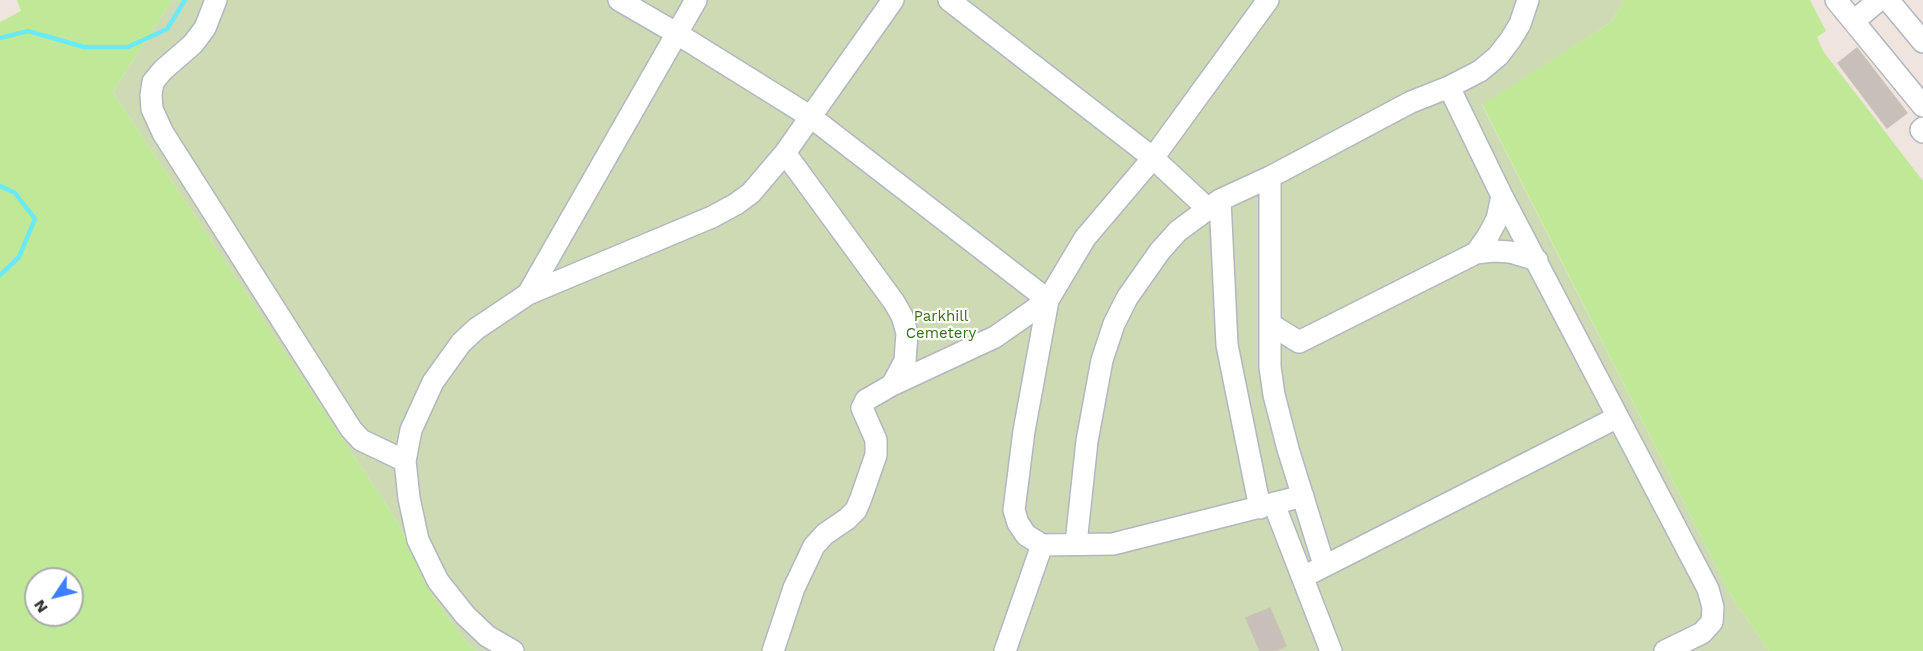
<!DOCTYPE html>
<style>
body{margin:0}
#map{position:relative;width:1923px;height:651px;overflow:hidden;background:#efe5de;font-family:"Work Sans",sans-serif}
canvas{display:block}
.north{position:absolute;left:24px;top:567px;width:60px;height:60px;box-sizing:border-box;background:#fff;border:2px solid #ababab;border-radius:50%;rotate:235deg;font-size:16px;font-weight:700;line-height:24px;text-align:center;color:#2c2c2c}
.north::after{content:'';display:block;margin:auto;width:21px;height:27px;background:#3b80ff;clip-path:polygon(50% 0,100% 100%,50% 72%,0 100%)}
</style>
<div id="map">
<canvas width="1923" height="651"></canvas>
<div class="north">N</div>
</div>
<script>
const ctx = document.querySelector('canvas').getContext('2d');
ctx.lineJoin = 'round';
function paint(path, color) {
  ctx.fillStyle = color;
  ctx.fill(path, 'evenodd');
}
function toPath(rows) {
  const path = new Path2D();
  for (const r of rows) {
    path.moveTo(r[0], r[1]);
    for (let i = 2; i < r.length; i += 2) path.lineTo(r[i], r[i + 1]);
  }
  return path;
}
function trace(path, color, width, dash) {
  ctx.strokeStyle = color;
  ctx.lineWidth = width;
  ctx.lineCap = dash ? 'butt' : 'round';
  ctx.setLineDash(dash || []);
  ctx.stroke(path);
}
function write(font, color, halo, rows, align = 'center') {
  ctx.font = font + ' "Work Sans",sans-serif';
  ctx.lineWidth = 4.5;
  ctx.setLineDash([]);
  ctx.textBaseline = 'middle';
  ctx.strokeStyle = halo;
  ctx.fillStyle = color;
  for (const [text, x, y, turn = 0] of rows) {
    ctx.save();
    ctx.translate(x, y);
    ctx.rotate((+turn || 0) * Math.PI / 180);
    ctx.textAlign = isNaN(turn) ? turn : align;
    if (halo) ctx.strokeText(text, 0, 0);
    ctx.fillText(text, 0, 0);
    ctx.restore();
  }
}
paint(toPath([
 [17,0,172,0,113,92,399,524,430,592,467,643,478,651,0,651,0,22,21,11],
 [36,579,72,579,72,615,36,615],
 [1624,0,1810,0,1826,31,1817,37,1823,51,1923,181,1923,651,1769,651,1730,594,1482,104,1611,22]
]), '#c0e997');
paint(toPath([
 [172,0,1624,0,1611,22,1482,105,1730,594,1769,651,478,651,467,643,430,592,399,524,113,92]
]), '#cddab4');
trace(toPath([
 [0,38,28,31,84,47,128,47,167,29,185,0],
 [0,186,15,193,35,219,19,257,0,275]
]), '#6aeaf8', 4.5);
const building = toPath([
 [1857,48,1907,113,1887,128,1838,63,1857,48],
 [1270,608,1286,646,1275,651,1260,651,1246,618,1270,608]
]);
paint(building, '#c7c0b9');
trace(building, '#cbc1b7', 1.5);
const minor = toPath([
 [216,0,205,28,193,44,163,70,153,82,151,95,152,109,163,133,351,429,361,440,405,461],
 [619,0,676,33,811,117,1048,300,995,337,892,385],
 [949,0,1153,158,1208,209],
 [1836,0,1923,106],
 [1888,0,1923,42],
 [1854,21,1879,0],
 [1449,87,1502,196,1708,589,1713,607,1712,622,1702,633,1665,651],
 [1923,128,1921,130,1923,132],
 [1270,177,1270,324,1299,342,1476,253,1493,251,1510,252,1537,260],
 [1220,200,1227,345,1260,508],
 [1476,253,1488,236,1497,219,1502,196],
 [528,294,712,217,736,204,751,193,785,153,893,0],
 [1270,324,1270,367,1274,395,1288,449,1324,565],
 [1274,504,1331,651],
 [1076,543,1087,441,1102,360,1114,324,1127,298,1160,251,1178,231,1220,200,1270,177,1411,102,1449,87,1480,71,1498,56,1511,39,1520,24,1528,0],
 [1042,545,1113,544,1303,496],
 [1303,577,1618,417],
 [513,651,487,636,465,615,438,581,418,540,409,498,405,461,411,430,433,382,461,343,476,329,528,294,696,0],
 [773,651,794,588,814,546,825,534,847,519,856,510,861,498,876,455,876,440,862,408,866,400,892,385,905,361,907,333,902,316,894,302,785,153],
 [1005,651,1042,545,1026,535,1018,523,1014,510,1024,431,1048,300,1085,238,1153,158,1268,0]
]);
trace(minor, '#b2b7c1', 24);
trace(minor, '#fff', 21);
write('15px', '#377115', '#fff', [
 ["Parkhill",941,317],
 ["Cemetery",941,334]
]);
</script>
